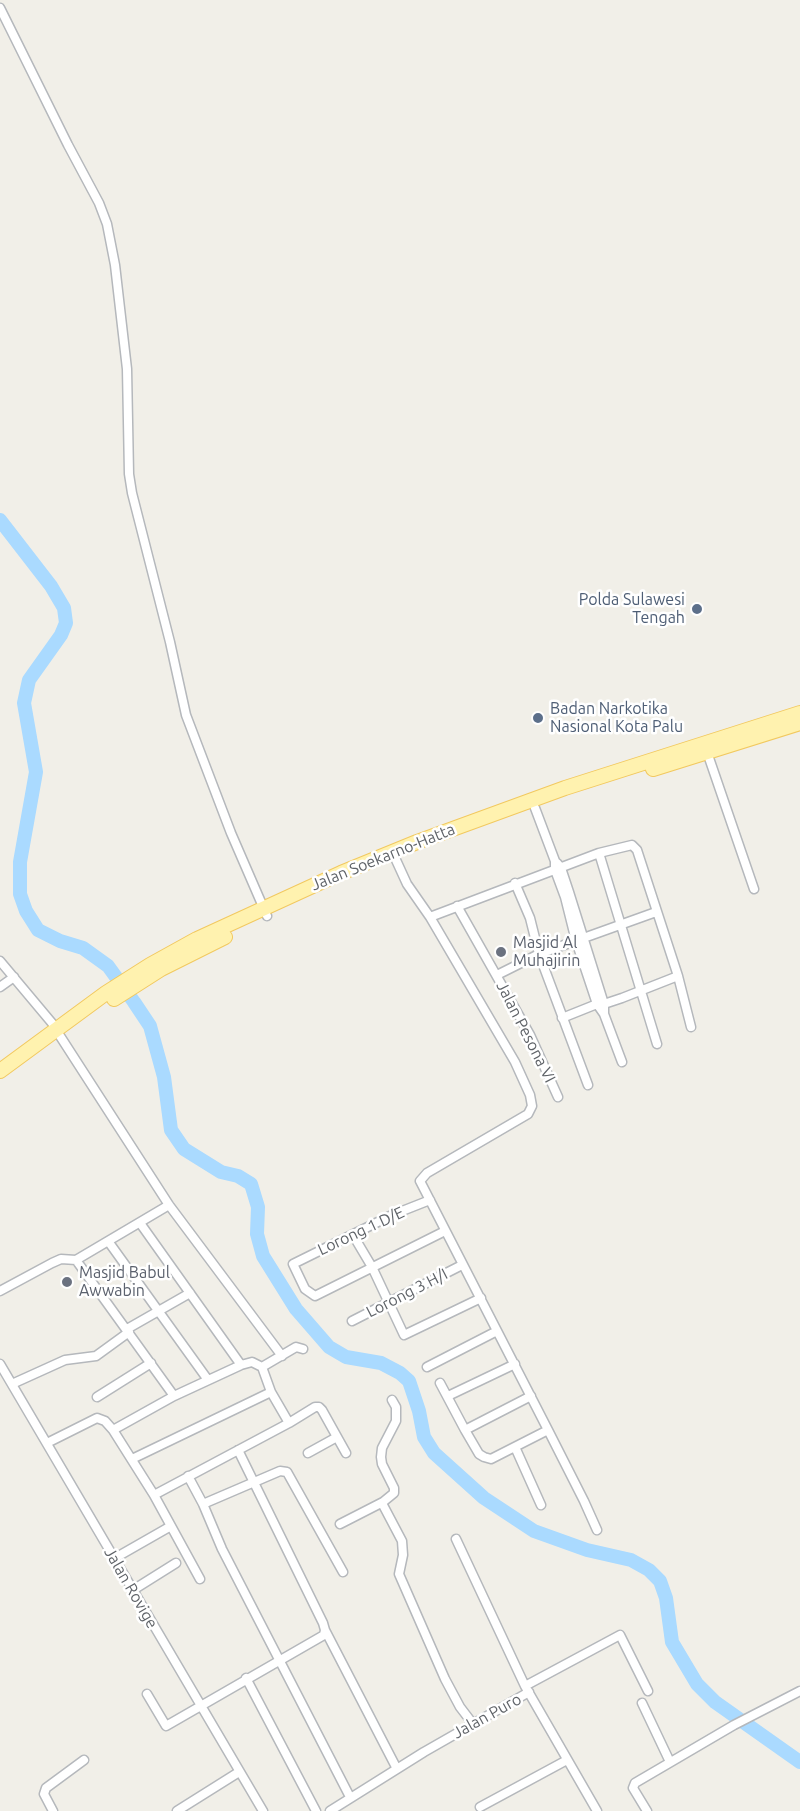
<!DOCTYPE html>
<style>
body{margin:0}
canvas{display:block;background:#f1efe8}
</style>
<canvas width="800" height="1811"></canvas>
<script>
const ctx = document.querySelector('canvas').getContext('2d');
ctx.lineJoin = 'round';
function toPath(rows) {
  const path = new Path2D();
  for (const r of rows) {
    path.moveTo(r[0], r[1]);
    for (let i = 2; i < r.length; i += 2) path.lineTo(r[i], r[i + 1]);
  }
  return path;
}
function trace(path, color, width, dash) {
  ctx.strokeStyle = color;
  ctx.lineWidth = width;
  ctx.lineCap = dash ? 'butt' : 'round';
  ctx.setLineDash(dash || []);
  ctx.stroke(path);
}
function write(font, color, halo, rows, align = 'center') {
  ctx.font = font + ' Ubuntu,sans-serif';
  ctx.lineWidth = 5;
  ctx.setLineDash([]);
  ctx.textBaseline = 'middle';
  ctx.strokeStyle = halo;
  ctx.fillStyle = color;
  for (const [text, x, y, turn = 0] of rows) {
    ctx.save();
    ctx.translate(x, y);
    ctx.rotate((+turn || 0) * Math.PI / 180);
    ctx.textAlign = isNaN(turn) ? turn : align;
    if (halo) ctx.strokeText(text, 0, 0);
    ctx.fillText(text, 0, 0);
    ctx.restore();
  }
}
trace(toPath([
 [0,520,51,586,64,608,66,623,61,635,29,680,24,703,36,772,20,862,20,894,26,911,38,930,60,941,83,948,108,966,134,1002,150,1026,164,1077,171,1130,184,1149,221,1172,238,1176,251,1184,258,1207,257,1234,263,1256,296,1309,329,1347,346,1357,381,1363,400,1373,409,1381,419,1411,424,1437,434,1453,484,1498,534,1531,587,1550,631,1560,649,1570,660,1581,666,1598,672,1642,697,1684,715,1702,800,1762]
]), '#aadaff', 14);
const minor = toPath([
 [0,8,68,145,99,203,107,224,115,265,127,369,129,474,132,493,170,642,186,715,231,833,267,916],
 [707,752,754,889],
 [535,808,555,861,555,870,565,897,576,941,597,1004,604,1014],
 [599,853,657,1044],
 [396,860,407,884,430,917,515,1062,530,1095,532,1106,528,1114,427,1173,420,1181,548,1430,491,1459,484,1457,479,1454,465,1430,440,1383],
 [557,863,561,868,569,892,604,1004,604,1014,622,1062],
 [515,883,530,918,539,954,588,1085],
 [457,906,530,1035,558,1097],
 [430,917,599,853,632,845,637,850,678,976,691,1027],
 [0,961,57,1029],
 [497,975,539,954,656,912],
 [0,987,14,977],
 [562,1018,597,1004,604,1004,622,998,678,976],
 [60,1036,169,1205,282,1356],
 [430,1200,392,1215,293,1264,305,1289,315,1296,445,1231],
 [169,1205,76,1260,174,1396],
 [140,1223,241,1365],
 [353,1235,372,1267,404,1335,481,1298],
 [108,1241,208,1380],
 [0,1291,52,1263,61,1259,76,1260],
 [352,1321,462,1265],
 [127,1329,190,1293],
 [0,1364,263,1811],
 [262,1367,296,1347,303,1349],
 [427,1367,497,1331],
 [12,1384,65,1360,96,1356,129,1332],
 [448,1396,515,1364],
 [97,1397,151,1363],
 [392,1400,396,1407,396,1421,382,1448,381,1457,382,1464,394,1488,394,1493,383,1502,383,1505,402,1541,403,1555,399,1574,445,1679,460,1707,473,1724],
 [113,1430,174,1396,241,1365,252,1362,262,1367,271,1392,289,1423],
 [465,1430,531,1396],
 [548,1430,584,1501,597,1530],
 [47,1443,97,1418,105,1421,113,1430,154,1495,200,1579],
 [515,1447,541,1505],
 [308,1453,337,1437],
 [132,1459,271,1392],
 [188,1476,203,1504,222,1549,350,1797],
 [154,1495,289,1423,315,1407,319,1407,322,1410,346,1453],
 [203,1504,280,1471,287,1472,343,1572],
 [340,1524,383,1502],
 [456,1539,525,1686,597,1811],
 [115,1558,171,1526],
 [133,1590,176,1563],
 [325,1630,397,1769],
 [246,1678,316,1811],
 [525,1686,620,1635,648,1691],
 [147,1694,166,1726,324,1635,325,1630,323,1623,238,1450],
 [642,1703,670,1762],
 [480,1807,567,1760],
 [53,1811,44,1794,46,1788,84,1760],
 [177,1811,239,1772],
 [330,1811,424,1752,529,1692],
 [647,1811,633,1788,635,1783,734,1725,800,1691]
]);
const primary = toPath([
 [653,769,800,723],
 [114,999,161,969,225,937],
 [0,1071,106,993,150,965,197,939,341,873,417,842,565,788,800,713]
]);
trace(minor, '#b5b8bc', 11);
trace(primary, '#f2c960', 16);
trace(minor, '#fff', 8);
trace(primary, '#fff2af', 14);
for (const [x, y, r, color] of [
 [697,609,6,"#5c6f8a"],
 [538,718,6,"#5c6f8a"],
 [501,952,6,"#6b7280"],
 [67,1282,6,"#6b7280"]
]) {
  const dot = new Path2D();
  dot.arc(x, y, r, 0, 2 * Math.PI);
  ctx.fillStyle = color;
  ctx.fill(dot);
  trace(dot, '#fff', 2);
}
write('16px', '#4e5e75', '#fff', [
 ["Polda Sulawesi",685,600],
 ["Tengah",685,618],
 ["Badan Narkotika",550,709,"left"],
 ["Nasional Kota Palu",550,727,"left"]
], 'right');
write('16px', '#5f6368', '#fff', [
 ["Jalan Soekarno-Hatta",383,857,-22],
 ["Jalan Pesona VI",526,1032,63],
 ["Lorong 1 D/E",361,1231,-25],
 ["Lorong 3 H/I",407,1293,-27],
 ["Jalan Rovige",131,1588,60],
 ["Jalan Puro",487,1716,-29]
]);
write('16px', '#5b616d', '#fff', [
 ["Masjid Al",513,943],
 ["Muhajirin",513,961],
 ["Masjid Babul",79,1273],
 ["Awwabin",79,1291]
], 'left');
</script>
